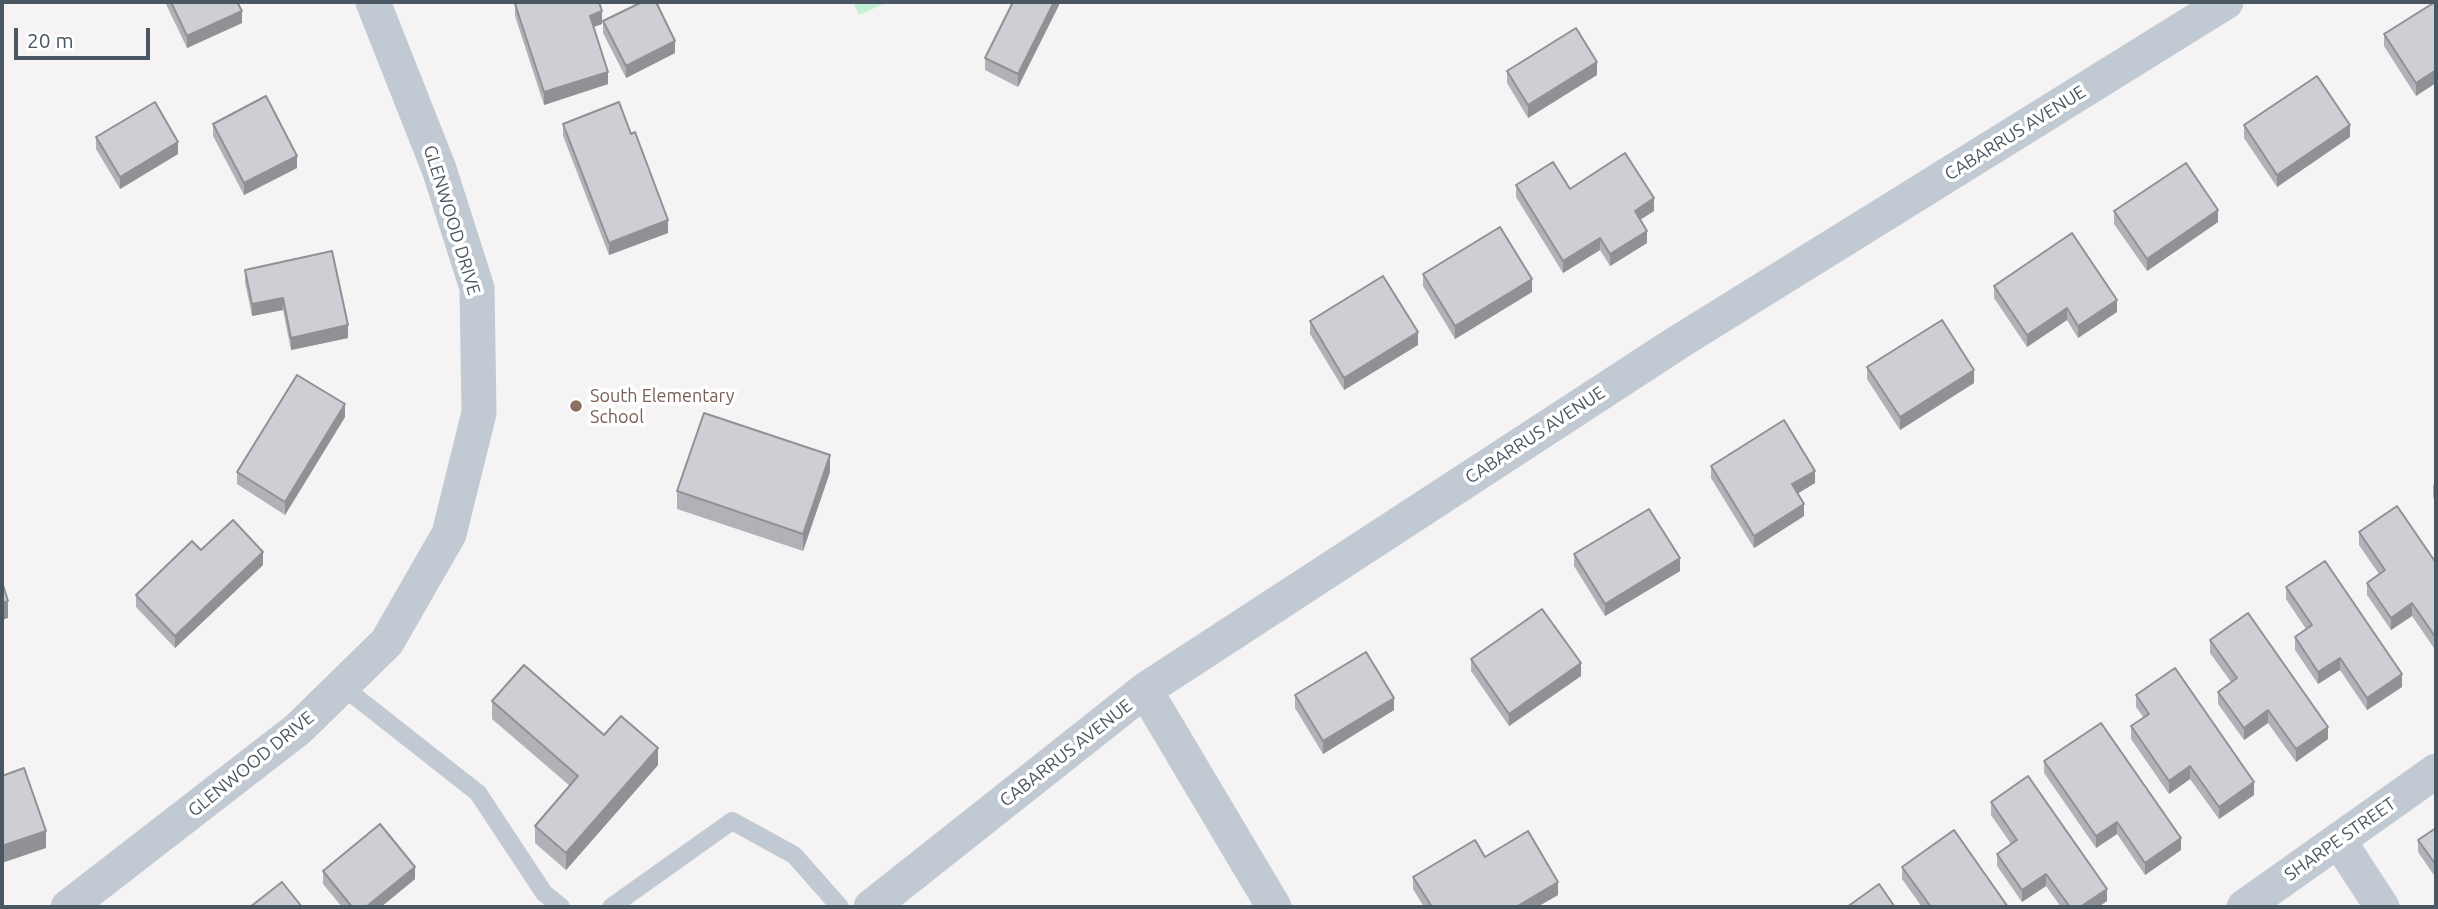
<!DOCTYPE html>
<style>
body{margin:0}
#map{position:relative;width:2438px;height:909px;overflow:hidden;background:#f5f3f3;font-family:Ubuntu,sans-serif}
canvas{display:block}
.frame{position:absolute;inset:0;border:4px solid #4a5661;pointer-events:none}
.scale{position:absolute;left:14px;top:28px;width:136px;height:32px;box-sizing:border-box;border:4px solid #4a5661;border-top:0;padding-left:9px;font-size:21px;line-height:24px;white-space:nowrap;color:#4a5661;-webkit-text-stroke:5px #fff;paint-order:stroke}
</style>
<div id="map">
<canvas width="2438" height="909"></canvas>
<div class="frame"></div>
<div class="scale">20 m</div>
</div>
<script>
const ctx = document.querySelector('canvas').getContext('2d');
ctx.lineJoin = 'round';
function paint(path, color) {
  ctx.fillStyle = color;
  ctx.fill(path, 'evenodd');
}
function toPath(rows) {
  const path = new Path2D();
  for (const r of rows) {
    path.moveTo(r[0], r[1]);
    for (let i = 2; i < r.length; i += 2) path.lineTo(r[i], r[i + 1]);
  }
  return path;
}
function trace(path, color, width, dash) {
  ctx.strokeStyle = color;
  ctx.lineWidth = width;
  ctx.lineCap = dash ? 'butt' : 'round';
  ctx.setLineDash(dash || []);
  ctx.stroke(path);
}
function write(font, color, halo, rows, align = 'center') {
  ctx.font = font + ' Ubuntu,sans-serif';
  ctx.lineWidth = 7;
  ctx.setLineDash([]);
  ctx.textBaseline = 'middle';
  ctx.strokeStyle = halo;
  ctx.fillStyle = color;
  for (const [text, x, y, turn = 0] of rows) {
    ctx.save();
    ctx.translate(x, y);
    ctx.rotate((+turn || 0) * Math.PI / 180);
    ctx.textAlign = isNaN(turn) ? turn : align;
    if (halo) ctx.strokeText(text, 0, 0);
    ctx.fillText(text, 0, 0);
    ctx.restore();
  }
}
paint(toPath([
 [853,2,888,2,859,15]
]), '#c3f1d5');
trace(toPath([
 [342,686,478,793,544,893,561,907],
 [611,907,732,821,794,855,840,907]
]), '#c1cad2', 18);
trace(toPath([
 [1145,690,1274,907],
 [2339,841,2382,907],
 [68,907,298,729,342,686,387,642,449,534,479,413,477,288,439,169,373,2],
 [871,907,1145,690,1677,343,2226,2],
 [2244,907,2436,771]
]), '#c1cad2', 35);
paint(toPath([
 [165,2,237,2,242,23,187,48],
 [1059,2,1059,5,1018,87,985,70,985,58],
 [2435,2,2416,96,2384,46,2384,34],
 [515,4,602,24,594,27,608,84,544,105,515,16],
 [603,21,675,53,626,78,603,33],
 [1507,71,1597,75,1528,118,1507,83],
 [213,124,297,168,244,195,213,136],
 [563,124,668,233,609,255,563,136],
 [2244,125,2350,137,2277,187,2244,138],
 [96,137,178,154,120,189,96,149],
 [1516,185,1570,189,1654,211,1640,220,1647,243,1610,266,1600,250,1563,273,1516,197],
 [2114,211,2218,222,2147,271,2114,224],
 [245,270,348,338,291,350,283,310,252,316,245,282],
 [1423,274,1532,292,1455,339,1423,286],
 [1994,286,2117,312,2078,338,2067,320,2027,347,1994,298],
 [1310,321,1418,345,1344,390,1310,334],
 [1867,367,1974,383,1900,430,1867,379],
 [345,417,285,515,237,484,237,472],
 [1711,466,1815,483,1798,493,1804,516,1754,548,1711,478],
 [830,472,803,551,677,509,677,491],
 [2436,483,2436,502,2433,497,2433,485],
 [2359,532,2436,563,2436,651,2412,616,2391,630,2367,595,2367,583,2379,574,2359,545],
 [201,550,263,565,175,648,136,607,136,595],
 [1574,554,1680,571,1605,616,1574,566],
 [2286,587,2402,687,2367,710,2340,670,2318,684,2295,650,2295,637,2306,629,2286,599],
 [2210,640,2328,739,2296,762,2268,723,2244,740,2218,704,2218,692,2231,682,2210,653],
 [1471,659,1581,676,1509,726,1471,671],
 [1295,695,1394,710,1323,754,1295,708],
 [2136,695,2254,795,2219,819,2190,779,2169,794,2131,739,2131,726,2144,718,2136,707],
 [492,701,604,735,658,765,566,870,535,843,535,826,570,786,492,719],
 [2044,761,2181,850,2145,875,2117,834,2096,848,2044,773],
 [1991,802,2107,901,2098,907,2061,907,2046,886,2022,902,1997,866,1997,854,2011,844,1991,815],
 [2436,828,2436,878,2418,852,2418,840],
 [1485,857,1558,895,1537,907,1424,907,1413,889,1413,877],
 [1902,867,2008,907,1922,907,1902,879],
 [323,871,415,879,381,907,342,907,323,884]
]), '#b0b2b7');
paint(toPath([
 [1054,2,1059,2,1059,5,1018,87,1018,74],
 [242,11,242,23,187,48,187,36],
 [602,11,602,24,590,28,590,16],
 [675,41,675,53,626,78,626,66],
 [1597,62,1597,75,1528,118,1528,105],
 [2436,70,2436,83,2416,96,2416,83],
 [608,72,608,84,544,105,544,92],
 [2350,125,2350,137,2277,187,2277,175],
 [178,142,178,154,120,189,120,177],
 [297,156,297,168,244,195,244,183],
 [1654,198,1654,211,1635,223,1635,211],
 [2218,210,2218,222,2147,271,2147,259],
 [668,220,668,233,609,255,609,243],
 [1647,231,1647,243,1610,266,1610,254],
 [1600,238,1600,250,1563,273,1563,261],
 [1532,279,1532,292,1455,339,1455,326],
 [283,298,283,310,252,316,252,304],
 [2117,300,2117,312,2078,338,2078,326],
 [2067,308,2067,320,2027,347,2027,335],
 [348,325,348,338,291,350,291,338],
 [1418,332,1418,345,1344,390,1344,378],
 [1974,370,1974,383,1900,430,1900,417],
 [345,404,345,417,285,515,285,502],
 [830,455,830,472,803,551,803,534],
 [1815,471,1815,483,1792,497,1792,484],
 [1804,504,1804,516,1754,548,1754,536],
 [263,552,263,565,175,648,175,636],
 [1680,558,1680,571,1605,616,1605,604],
 [8,601,8,618,2,620,2,603],
 [2412,603,2412,616,2391,630,2391,618],
 [2340,658,2340,670,2318,684,2318,672],
 [1581,663,1581,676,1509,726,1509,714],
 [2402,674,2402,687,2367,710,2367,698],
 [1394,698,1394,710,1323,754,1323,741],
 [2268,710,2268,723,2244,740,2244,728],
 [2328,727,2328,739,2296,762,2296,749],
 [658,748,658,765,566,870,566,853],
 [2190,766,2190,779,2169,794,2169,781],
 [2254,782,2254,795,2219,819,2219,807],
 [2117,822,2117,834,2096,848,2096,836],
 [46,831,46,848,2,863,2,846],
 [2181,838,2181,850,2145,875,2145,863],
 [415,867,415,879,381,907,366,907],
 [2046,874,2046,886,2022,902,2022,890],
 [1558,882,1558,895,1537,907,1516,907],
 [2107,889,2107,901,2098,907,2080,907]
]), '#909195');
const building = toPath([
 [171,2,237,2,242,11,187,36,171,2],
 [521,2,599,2,602,11,590,16,608,72,544,92,515,4,521,2],
 [642,2,656,2,675,41,626,66,603,21,642,2],
 [1013,2,1054,2,1018,74,985,58,1013,2],
 [2435,2,2436,2,2436,70,2416,83,2384,34,2435,2],
 [1576,28,1597,62,1528,105,1507,71,1576,28],
 [2317,76,2350,125,2277,175,2244,125,2317,76],
 [266,96,297,156,244,183,213,124,266,96],
 [155,102,178,142,120,177,96,137,155,102],
 [619,102,631,134,635,132,668,220,609,243,563,124,619,102],
 [1625,153,1654,198,1635,211,1647,231,1610,254,1600,238,1563,261,1516,185,1553,162,1570,189,1625,153],
 [2186,163,2218,210,2147,259,2114,211,2186,163],
 [1500,227,1532,279,1455,326,1423,274,1500,227],
 [2072,233,2117,300,2078,326,2067,308,2027,335,1994,286,2072,233],
 [332,251,348,325,291,338,283,298,252,304,245,270,332,251],
 [1383,276,1418,332,1344,378,1310,321,1383,276],
 [1942,320,1974,370,1900,417,1867,367,1942,320],
 [297,375,345,404,285,502,237,472,297,375],
 [704,413,830,455,803,534,677,491,704,413],
 [1784,420,1815,471,1792,484,1804,504,1754,536,1711,466,1784,420],
 [2397,506,2436,563,2436,638,2412,603,2391,618,2367,583,2385,570,2359,532,2397,506],
 [1649,509,1680,558,1605,604,1574,554,1649,509],
 [233,520,263,552,175,636,136,595,192,541,201,550,233,520],
 [2325,561,2402,674,2367,698,2340,658,2318,672,2295,637,2312,625,2286,587,2325,561],
 [2,582,8,601,2,603,2,582],
 [1542,609,1581,663,1509,714,1471,659,1542,609],
 [2248,613,2328,727,2296,749,2268,710,2244,728,2218,692,2237,678,2210,640,2248,613],
 [1366,652,1394,698,1323,741,1295,695,1366,652],
 [524,665,604,735,621,716,658,748,566,853,535,826,578,776,492,701,524,665],
 [2175,668,2254,782,2219,807,2190,766,2169,781,2131,726,2149,714,2136,695,2175,668],
 [2101,723,2181,838,2145,863,2117,822,2096,836,2044,761,2101,723],
 [24,768,46,831,2,846,2,776,24,768],
 [2028,776,2107,889,2080,907,2070,907,2046,874,2022,890,1997,854,2017,840,1991,802,2028,776],
 [380,824,415,867,366,907,352,907,323,871,380,824],
 [2436,828,2436,865,2418,840,2436,828],
 [1954,830,2008,907,1931,907,1902,867,1954,830],
 [1528,831,1558,882,1516,907,1432,907,1413,877,1475,840,1485,857,1528,831],
 [282,882,302,907,250,907,282,882],
 [1879,884,1895,907,1847,907,1879,884]
]);
paint(building, '#cdcfd5');
trace(building, '#909195', 2);
for (const [x, y, r, color] of [
 [576,406,7,"#8d6e63"]
]) {
  const dot = new Path2D();
  dot.arc(x, y, r, 0, 2 * Math.PI);
  ctx.fillStyle = color;
  ctx.fill(dot);
  trace(dot, '#fff', 2.5);
}
write('18px', '#4a5661', '#fff', [
 ["CABARRUS AVENUE",2015,133,-32],
 ["GLENWOOD DRIVE",452,220,73],
 ["CABARRUS AVENUE",1535,435,-33],
 ["CABARRUS AVENUE",1066,753,-38],
 ["GLENWOOD DRIVE",251,764,-39],
 ["SHARPE STREET",2340,839,-35]
]);
write('18px', '#785e54', '#fff', [
 ["South Elementary",590,396],
 ["School",590,417]
], 'left');
</script>
